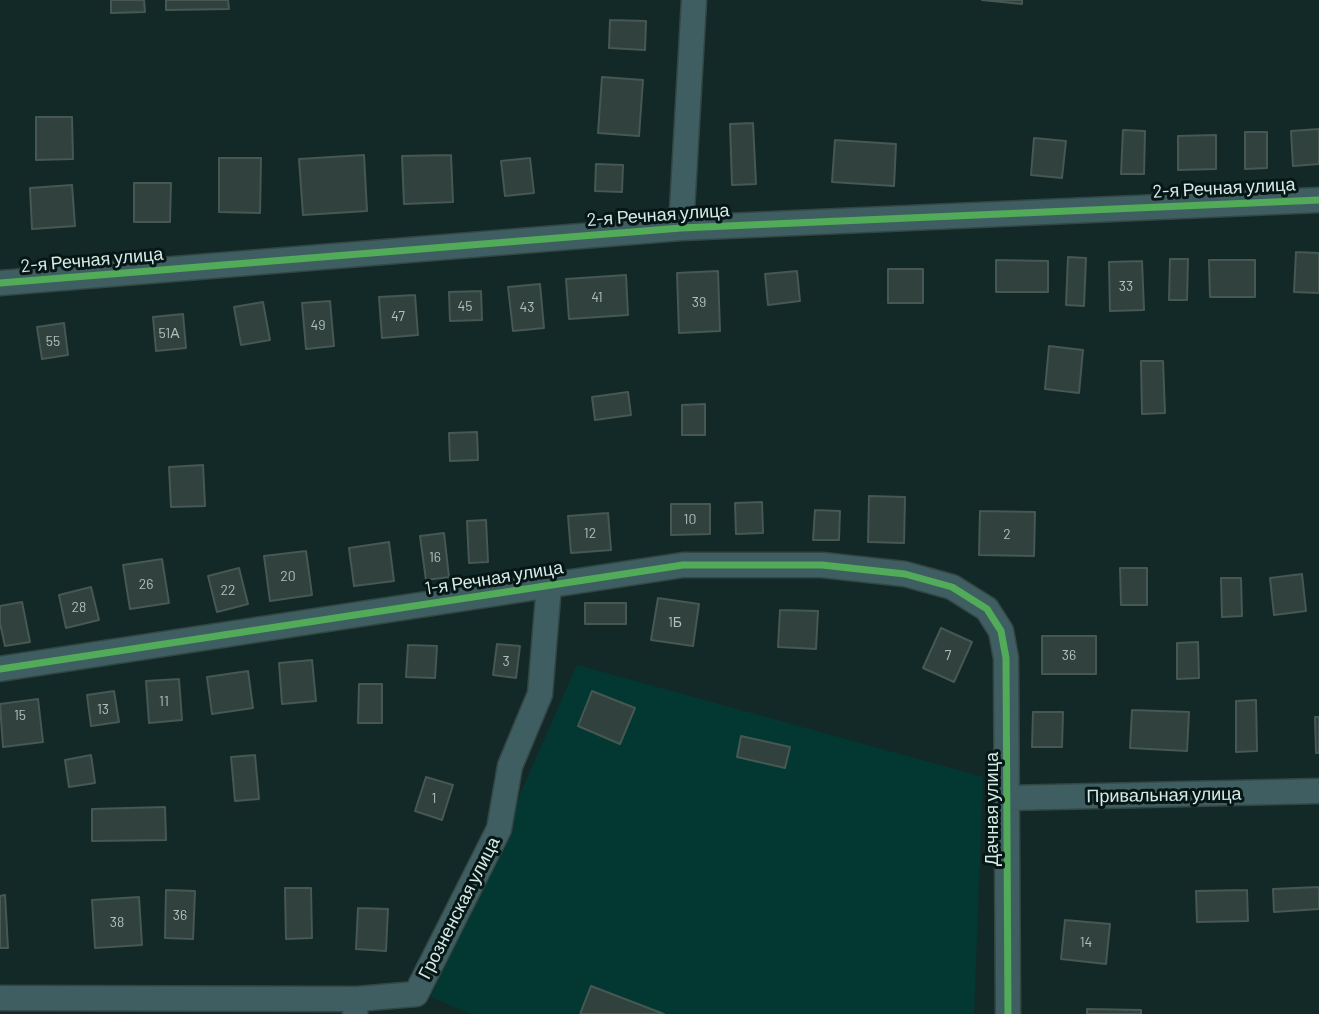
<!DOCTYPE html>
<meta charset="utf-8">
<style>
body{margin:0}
canvas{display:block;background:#132927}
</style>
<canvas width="1319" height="1014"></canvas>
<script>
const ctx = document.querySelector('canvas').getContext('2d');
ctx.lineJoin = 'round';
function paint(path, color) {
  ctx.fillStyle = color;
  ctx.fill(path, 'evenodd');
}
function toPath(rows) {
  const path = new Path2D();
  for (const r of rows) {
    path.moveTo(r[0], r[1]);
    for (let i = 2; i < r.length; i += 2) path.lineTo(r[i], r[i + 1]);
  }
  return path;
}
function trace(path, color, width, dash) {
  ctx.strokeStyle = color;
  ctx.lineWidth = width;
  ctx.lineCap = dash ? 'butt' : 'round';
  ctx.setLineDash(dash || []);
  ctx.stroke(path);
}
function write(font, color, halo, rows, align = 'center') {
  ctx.font = font + ' Barlow,sans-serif';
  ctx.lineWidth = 6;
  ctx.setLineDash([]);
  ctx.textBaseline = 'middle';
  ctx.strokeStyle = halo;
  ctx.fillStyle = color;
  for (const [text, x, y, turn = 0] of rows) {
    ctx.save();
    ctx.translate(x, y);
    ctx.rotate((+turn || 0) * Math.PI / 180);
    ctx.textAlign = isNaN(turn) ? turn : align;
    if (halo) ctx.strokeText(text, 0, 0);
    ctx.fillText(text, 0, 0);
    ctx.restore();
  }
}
paint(toPath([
 [577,665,983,777,974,1014,471,1014,431,997]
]), '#033832');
const building = toPath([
 [111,0,144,0,145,12,111,13,111,0],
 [166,0,228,0,229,9,166,10,166,0],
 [982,0,1022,0,1022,4,982,0],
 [610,20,646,21,645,50,609,48,610,20],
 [602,77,643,80,639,136,598,133,602,77],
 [36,117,72,117,73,159,36,160,36,117],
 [753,123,756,184,732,185,730,124,753,123],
 [1319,129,1319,164,1293,166,1291,131,1319,129],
 [1123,130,1145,131,1144,174,1121,174,1123,130],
 [1245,132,1267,132,1267,168,1245,169,1245,132],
 [1216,135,1216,169,1178,170,1178,136,1216,135],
 [1034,138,1066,141,1062,178,1031,175,1034,138],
 [835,140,896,144,894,186,832,182,835,140],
 [364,155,367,211,303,215,299,159,364,155],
 [451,155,453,202,404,204,402,156,451,155],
 [219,158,261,158,260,213,219,212,219,158],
 [530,158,534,193,505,196,501,161,530,158],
 [596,164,623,165,622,192,595,191,596,164],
 [134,183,171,183,170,222,134,222,134,183],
 [72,185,75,226,32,229,30,188,72,185],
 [1296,252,1319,253,1319,293,1294,292,1296,252],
 [1068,257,1086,258,1084,306,1066,305,1068,257],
 [1170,259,1188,259,1187,300,1169,300,1170,259],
 [996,260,1048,261,1048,292,996,292,996,260],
 [1209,260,1255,260,1255,297,1210,297,1209,260],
 [1142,261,1144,310,1110,311,1109,262,1142,261],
 [888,269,923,269,923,303,888,303,888,269],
 [718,271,720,331,679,333,677,273,718,271],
 [797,271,800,301,768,305,765,274,797,271],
 [626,275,628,315,569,319,566,279,626,275],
 [540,284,544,328,513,331,508,287,540,284],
 [481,291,482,320,450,321,449,292,481,291],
 [415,295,418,335,382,338,379,297,415,295],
 [330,301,334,346,306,349,302,303,330,301],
 [263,302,270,340,241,345,234,307,263,302],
 [183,314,186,348,156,351,153,317,183,314],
 [64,323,68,355,42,359,37,327,64,323],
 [1049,346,1083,350,1079,393,1045,389,1049,346],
 [1141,361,1163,361,1165,413,1142,414,1141,361],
 [628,392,631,415,595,420,592,397,628,392],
 [705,404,705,435,682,435,682,405,705,404],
 [477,432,478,460,450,461,449,433,477,432],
 [203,465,205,506,171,507,169,467,203,465],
 [869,496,905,497,904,543,868,542,869,496],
 [762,502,763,533,736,534,735,503,762,502],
 [671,504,710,504,710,534,671,535,671,504],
 [815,510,840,511,839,540,813,540,815,510],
 [980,511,1035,512,1034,556,979,555,980,511],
 [608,513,611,550,571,553,568,516,608,513],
 [486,520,488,562,469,563,467,521,486,520],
 [444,533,449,577,426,580,420,536,444,533],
 [389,542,394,581,354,586,349,548,389,542],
 [306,551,312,595,270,601,264,556,306,551],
 [162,559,169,603,130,609,123,565,162,559],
 [239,568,248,604,217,612,208,576,239,568],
 [1120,568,1147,568,1147,605,1121,605,1120,568],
 [1302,574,1306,611,1274,615,1270,578,1302,574],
 [1221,578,1241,578,1242,616,1222,617,1221,578],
 [91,587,99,620,66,628,59,595,91,587],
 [658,598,699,604,693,646,651,640,658,598],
 [22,602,30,642,5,646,0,623,0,606,22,602],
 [585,603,626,603,626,624,585,624,585,603],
 [780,610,818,611,816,649,778,647,780,610],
 [941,628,972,642,954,682,923,668,941,628],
 [1042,636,1096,636,1096,674,1042,674,1042,636],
 [1198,642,1199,678,1177,679,1177,643,1198,642],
 [497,644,520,646,516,678,493,675,497,644],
 [408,645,437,646,435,678,406,677,408,645],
 [312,660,316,701,282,704,279,663,312,660],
 [248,671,253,708,212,714,207,677,248,671],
 [179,679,182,720,149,723,146,681,179,679],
 [359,684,382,684,382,723,358,723,359,684],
 [114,691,119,722,91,726,87,695,114,691],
 [592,691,635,708,620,744,578,726,592,691],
 [38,699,43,742,3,747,0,704,38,699],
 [1256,700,1257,751,1236,752,1236,701,1256,700],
 [1132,710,1189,712,1187,751,1130,748,1132,710],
 [1033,712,1063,712,1062,747,1032,747,1033,712],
 [1315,717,1319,717,1319,753,1316,753,1315,717],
 [741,736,790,747,785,768,737,757,741,736],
 [91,755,95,783,69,787,65,760,91,755],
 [255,755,259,799,235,801,231,757,255,755],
 [426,777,453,785,442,820,415,811,426,777],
 [165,807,166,840,92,841,92,809,165,807],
 [1319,887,1319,909,1274,912,1273,889,1319,887],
 [285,888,311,888,312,938,286,939,285,888],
 [166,890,195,891,193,939,165,938,166,890],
 [1247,890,1248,921,1197,922,1196,891,1247,890],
 [5,895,8,948,0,948,0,896,5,895],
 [139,897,142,945,95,948,92,900,139,897],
 [358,908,388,909,386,951,356,949,358,908],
 [1065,920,1110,924,1106,964,1061,959,1065,920],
 [591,986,664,1014,580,1014,591,986],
 [1087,1009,1141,1010,1141,1014,1087,1014,1087,1009]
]);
paint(building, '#31413d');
trace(building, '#475752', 2);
const minor = toPath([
 [681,228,694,0],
 [0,283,681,228,1319,200],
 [0,669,683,565,822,565,905,574,952,587,987,609,1001,631,1006,658,1008,1014],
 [1008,798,1319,791],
 [0,998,357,999],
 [355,1014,357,999,416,994,499,829,510,766,540,694,549,585]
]);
trace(minor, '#344644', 27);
trace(minor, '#3f5e61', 24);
trace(toPath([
 [0,283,681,228,1319,200],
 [0,669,683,565,822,565,905,574,952,587,987,609,1001,631,1006,658,1008,1014]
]), '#51ab58', 7);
write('14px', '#adc0bd', null, [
 ["33",1126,286],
 ["41",597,297],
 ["39",699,302],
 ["45",465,306],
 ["43",527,307],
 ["47",398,316],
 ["49",318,325],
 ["51А",169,333],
 ["55",53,341],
 ["10",690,519],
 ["12",590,533],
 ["2",1007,534],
 ["16",435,557],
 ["20",288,576],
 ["26",146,584],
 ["22",228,590],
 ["28",79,607],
 ["1Б",675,622],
 ["7",948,655],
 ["36",1069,655],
 ["3",506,661],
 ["11",164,701],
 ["13",103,709],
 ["15",20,715],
 ["1",434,798],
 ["36",180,915],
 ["38",117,922],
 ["14",1086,942]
]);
write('18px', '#d6ebe8', '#071715', [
 ["2-я Речная улица",1224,188,-3],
 ["2-я Речная улица",658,215,-4],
 ["2-я Речная улица",92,260,-5],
 ["1-я Речная улица",494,578,-9],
 ["Привальная улица",1164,795,-1],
 ["Дачная улица",992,809,-90],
 ["Грозненская улица",459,908,-63]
]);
</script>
